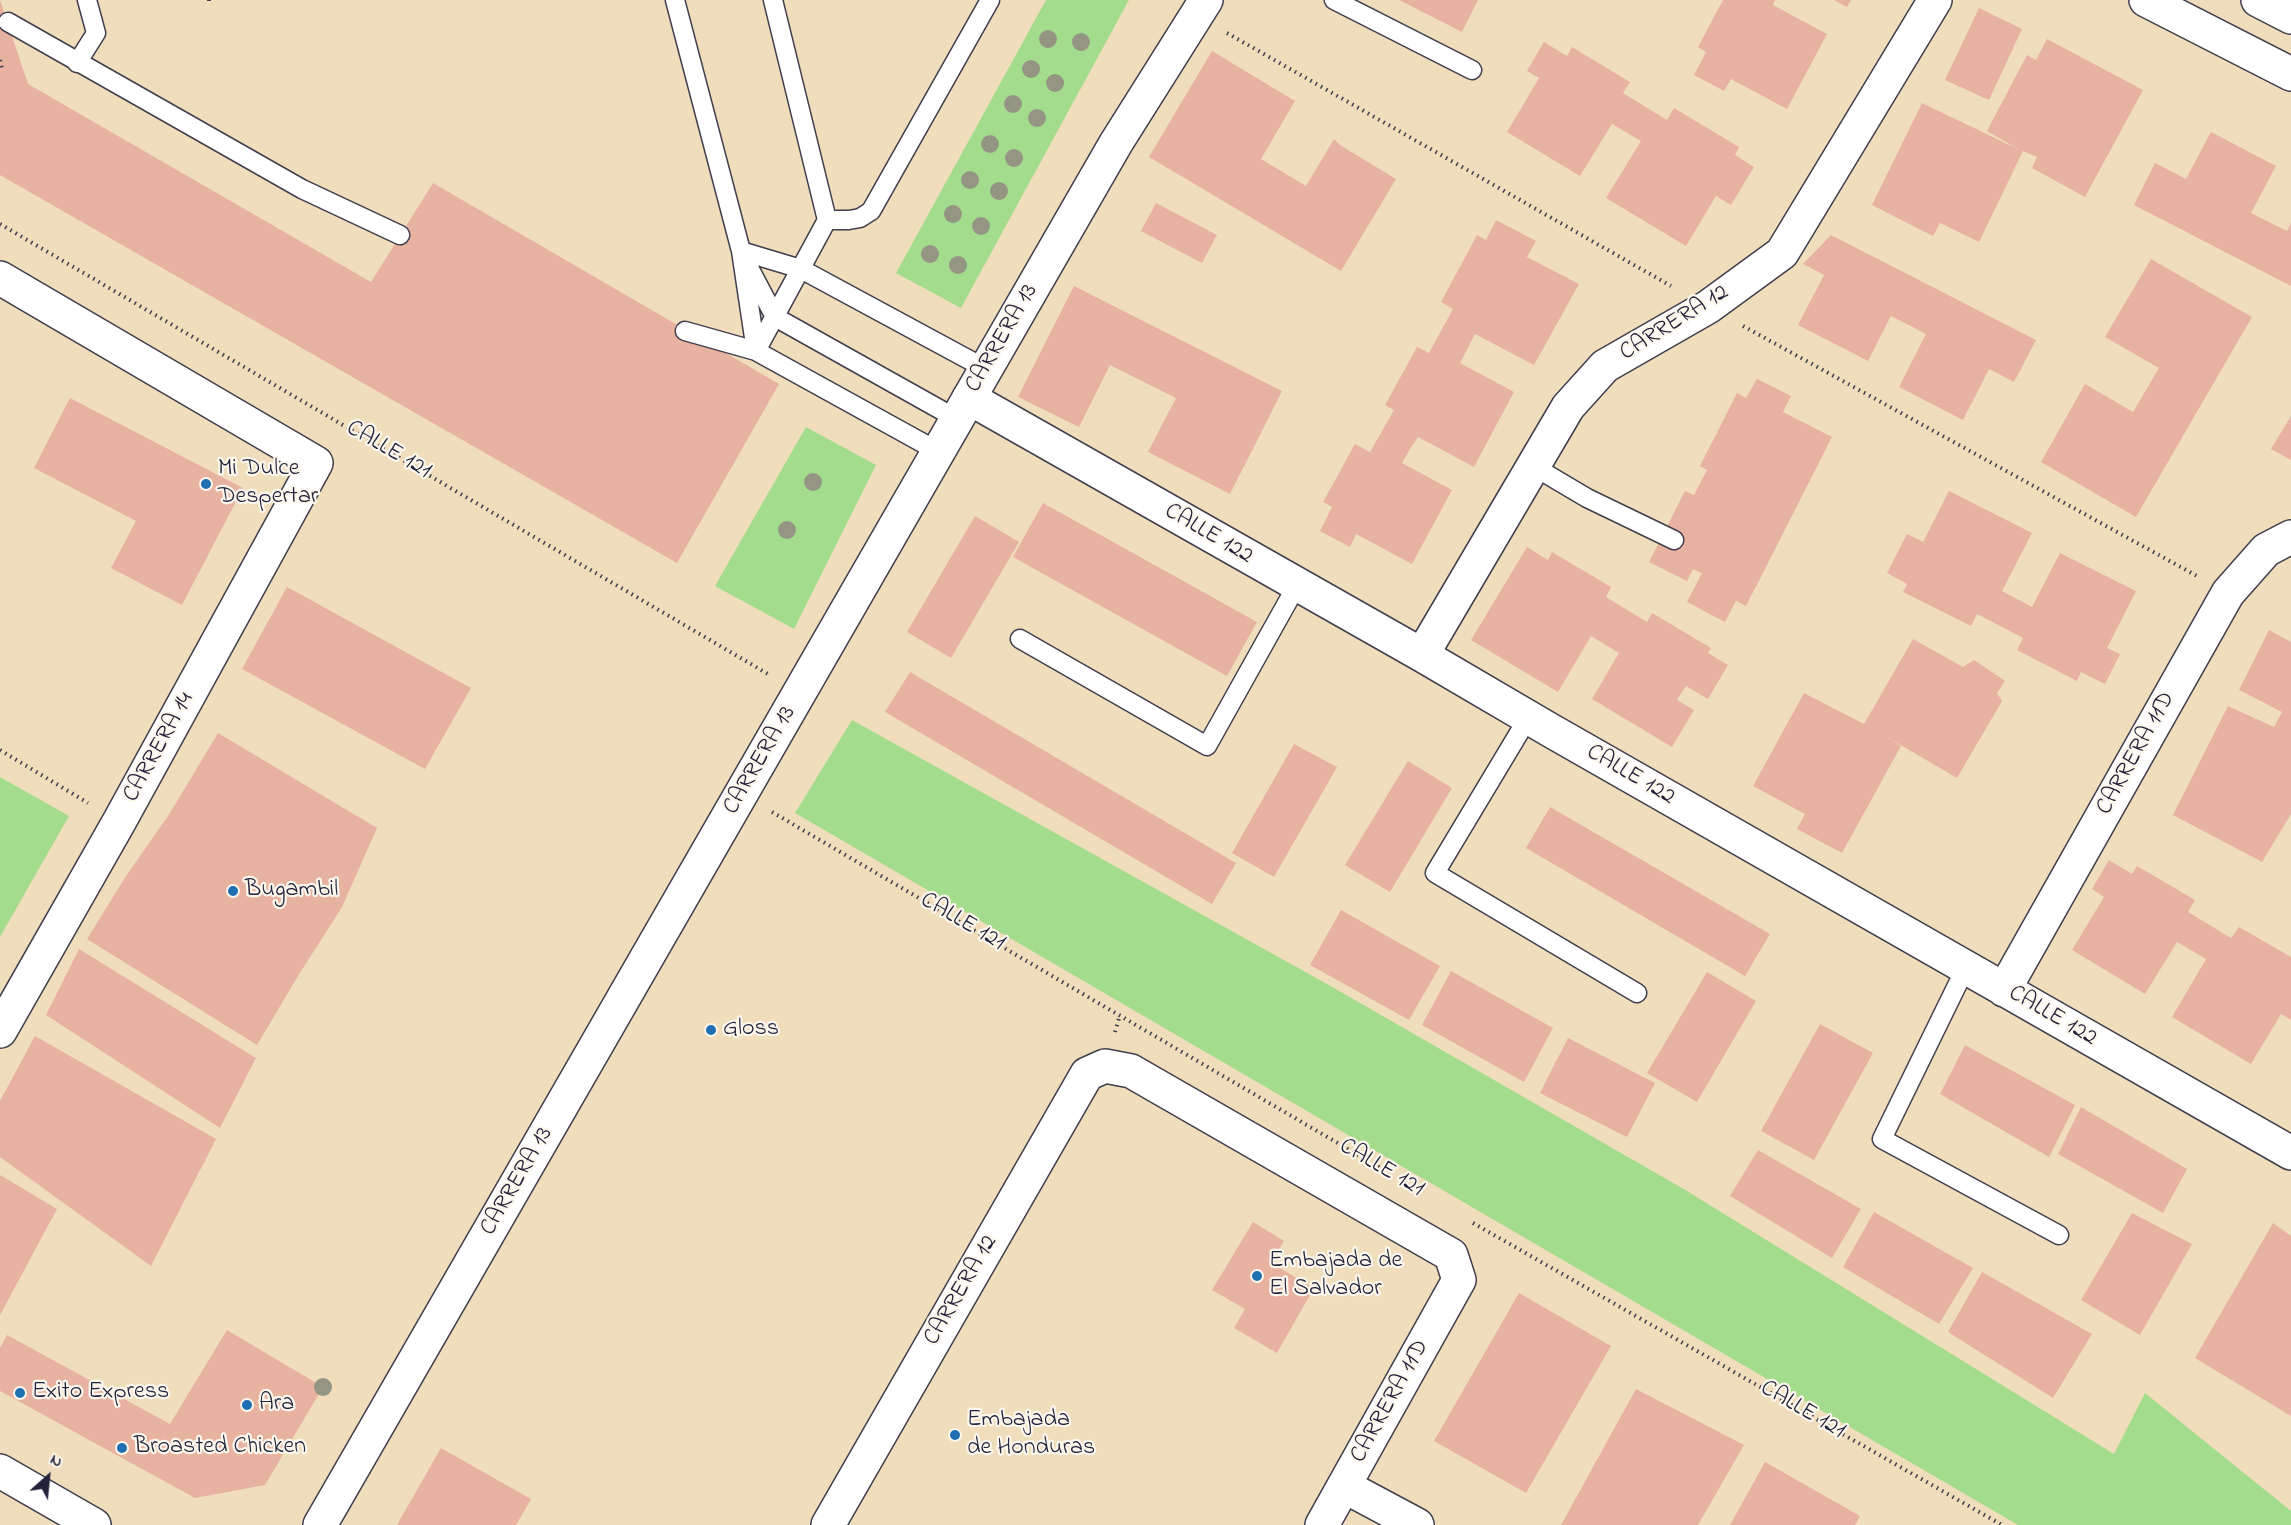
<!DOCTYPE html>
<style>
body{margin:0}
#map{position:relative;width:2291px;height:1525px;overflow:hidden;background:#f0ddbc;font-family:"Indie Flower",sans-serif}
canvas{display:block}
.north{position:absolute;left:18px;top:1447px;width:60px;height:60px;-webkit-text-stroke:4px #fbf7ec;paint-order:stroke;rotate:27deg;font-size:16px;font-weight:700;line-height:24px;text-align:center;color:#22223b}
.north::after{content:'';display:block;margin:auto;width:21px;height:27px;background:#22223b;clip-path:polygon(50% 0,100% 100%,50% 72%,0 100%)}
</style>
<div id="map">
<canvas width="2291" height="1525"></canvas>
<div class="north">N</div>
</div>
<script>
const ctx = document.querySelector('canvas').getContext('2d');
ctx.lineJoin = 'round';
function paint(path, color) {
  ctx.fillStyle = color;
  ctx.fill(path, 'evenodd');
}
function toPath(rows) {
  const path = new Path2D();
  for (const r of rows) {
    path.moveTo(r[0], r[1]);
    for (let i = 2; i < r.length; i += 2) path.lineTo(r[i], r[i + 1]);
  }
  return path;
}
function trace(path, color, width, dash) {
  ctx.strokeStyle = color;
  ctx.lineWidth = width;
  ctx.lineCap = dash ? 'butt' : 'round';
  ctx.setLineDash(dash || []);
  ctx.stroke(path);
}
function write(font, color, halo, rows, align = 'center') {
  ctx.font = font + ' "Indie Flower",sans-serif';
  ctx.lineWidth = 4.5;
  ctx.setLineDash([]);
  ctx.textBaseline = 'middle';
  ctx.strokeStyle = halo;
  ctx.fillStyle = color;
  for (const [text, x, y, turn = 0] of rows) {
    ctx.save();
    ctx.translate(x, y);
    ctx.rotate((+turn || 0) * Math.PI / 180);
    ctx.textAlign = isNaN(turn) ? turn : align;
    if (halo) ctx.strokeText(text, 0, 0);
    ctx.fillText(text, 0, 0);
    ctx.restore();
  }
}
paint(toPath([
 [1046,0,1129,0,961,308,896,273],
 [806,427,876,465,794,629,715,586],
 [852,720,1327,984,1682,1188,2114,1454,2145,1393,2291,1511,2291,1525,2018,1525,795,813],
 [0,777,69,816,0,937]
]), '#a4dc8d');
paint(toPath([
 [0,0,28,84,371,282,433,183,779,384,677,563,0,175],
 [1399,0,1478,0,1462,32],
 [1723,0,1775,0,1773,5,1827,34,1787,109,1731,79,1724,91,1694,75,1706,52,1698,47],
 [1834,0,1851,0,1847,7],
 [1979,8,2022,29,1989,100,1945,80],
 [2047,39,2143,90,2085,197,2032,168,2037,157,2023,151,1979,242,1940,223,1933,236,1872,205,1922,103,2018,149,1987,131,2027,55,2036,60],
 [1544,42,1567,56,1572,47,1630,82,1623,93,1667,120,1674,108,1739,147,1735,155,1754,167,1731,205,1716,196,1686,246,1606,198,1641,141,1612,124,1580,176,1507,132,1539,78,1527,71],
 [1212,51,1295,101,1261,159,1306,186,1334,139,1340,145,1396,179,1341,271,1149,157],
 [2211,132,2276,166,2251,213,2287,231,2291,223,2291,286,2134,205,2155,163,2186,179],
 [1156,203,1217,235,1202,263,1141,231],
 [1496,220,1536,241,1527,257,1579,284,1534,365,1475,334,1460,363,1514,392,1474,467,1418,437,1410,449,1402,463,1452,490,1412,564,1356,534,1350,547,1320,531,1332,507,1323,502,1355,444,1370,452,1394,410,1385,405,1417,347,1429,353,1453,309,1441,302,1477,235,1486,240],
 [1831,235,2036,340,2014,382,1989,369,1963,420,1899,387,1926,334,1891,316,1868,361,1798,325,1824,275,1803,264],
 [2151,259,2252,317,2136,517,2041,462,2085,384,2133,412,2159,368,2105,337],
 [1074,286,1282,391,1230,494,1148,452,1176,398,1110,365,1079,427,1018,397],
 [1757,379,1791,396,1783,412,1832,437,1746,606,1736,601,1725,622,1687,602,1702,573,1693,569,1687,581,1649,562,1685,491,1694,495,1707,470,1700,466,1737,393,1746,398],
 [70,398,243,488,182,605,111,568,136,521,34,468],
 [2291,416,2291,460,2271,449],
 [1949,491,2032,533,2002,591,2032,607,2060,553,2136,591,2107,648,2120,654,2105,684,2081,672,2077,681,2017,650,2023,638,1977,614,1971,626,1903,592,1907,584,1887,573,1907,534,1923,542],
 [1043,503,1257,622,1227,676,1013,557],
 [975,516,1019,542,951,658,907,632],
 [1527,547,1548,560,1552,552,1611,587,1606,597,1647,622,1652,613,1711,648,1708,653,1728,665,1708,699,1686,686,1677,700,1694,710,1672,747,1592,699,1619,653,1591,636,1558,692,1471,640],
 [287,587,471,688,425,769,242,669],
 [2269,630,2291,642,2291,814,2262,862,2173,815,2228,706,2274,727,2282,712,2239,690],
 [1913,639,1963,667,1974,660,2005,681,1997,693,2002,701,1957,778,1887,737,1901,746,1842,853,1797,829,1805,814,1753,786,1804,693,1864,724],
 [910,672,1236,863,1212,904,885,712],
 [218,733,377,828,342,907,298,976,257,1045,87,939,126,876,170,813],
 [1294,744,1337,767,1274,877,1232,853],
 [1408,761,1452,788,1390,892,1345,865],
 [1550,807,1770,934,1745,976,1526,848],
 [2109,860,2132,874,2137,866,2195,900,2188,912,2231,938,2239,927,2291,957,2291,1020,2281,1014,2251,1064,2172,1017,2206,959,2177,942,2145,994,2072,950,2104,897,2092,889],
 [1341,910,1440,966,1409,1020,1310,965],
 [79,949,256,1058,220,1128,46,1015],
 [1451,971,1553,1028,1524,1082,1422,1025],
 [1707,972,1756,1001,1697,1102,1647,1073],
 [1820,1024,1873,1053,1814,1160,1761,1131],
 [35,1036,216,1139,151,1266,0,1157,0,1101],
 [1568,1038,1655,1083,1627,1137,1540,1093],
 [1965,1045,2075,1105,2049,1157,1940,1094],
 [2081,1107,2187,1169,2163,1213,2058,1154],
 [1758,1150,1861,1209,1832,1258,1730,1196],
 [0,1175,57,1209,0,1315],
 [1874,1212,1973,1268,1939,1324,1843,1267],
 [2132,1213,2192,1244,2140,1335,2081,1300],
 [1253,1222,1284,1241,1271,1263,1314,1288,1277,1353,1234,1328,1245,1309,1212,1290],
 [2273,1223,2291,1236,2291,1416,2195,1358],
 [1982,1272,2092,1334,2053,1398,1948,1332],
 [1519,1293,1611,1346,1526,1493,1434,1441],
 [227,1330,323,1387,265,1485,195,1498,0,1391,0,1348,7,1335,170,1424],
 [1636,1389,1744,1445,1698,1525,1561,1525],
 [441,1448,531,1499,516,1525,397,1525],
 [1765,1462,1860,1516,1855,1525,1730,1525]
]), '#e8b2a0');
const service = toPath([
 [675,0,741,251,756,351],
 [1334,0,1472,70],
 [8,22,302,189,400,235],
 [77,63,96,33,87,0],
 [827,220,849,220,860,218,871,211,990,0],
 [741,251,801,269,986,369],
 [747,264,775,317,957,419],
 [685,331,756,351,939,452],
 [756,351,827,220,773,0],
 [1533,466,1587,498,1674,540],
 [1020,639,1207,746,1297,585],
 [1528,718,1435,873,1637,993],
 [1966,967,1882,1139,2059,1235]
]);
const minor = toPath([
 [2146,0,2291,74],
 [2258,0,2291,17],
 [0,278,316,463,119,822,0,1031],
 [969,398,1422,655,1550,730,2291,1153],
 [1422,655,1568,407,1605,366,1708,307,1782,253,1935,0],
 [2004,990,2228,593,2266,550,2291,537],
 [1344,1486,1417,1525],
 [828,1525,1087,1074,1105,1066,1131,1071,1451,1255,1459,1280,1322,1525]
]);
const tertiary = toPath([
 [0,1471,94,1525],
 [320,1525,1116,143,1206,0]
]);
trace(service, '#413e4e', 21);
trace(minor, '#413e4e', 36);
trace(tertiary, '#413e4e', 36);
trace(toPath([
 [209,0,209,1],
 [1227,33,1671,286],
 [0,60,2,69],
 [0,224,768,674],
 [1743,326,2197,576],
 [0,750,88,803],
 [772,812,1382,1169],
 [1115,1032,1120,1015],
 [1473,1223,2002,1525]
]), '#413e4e', 4, [1.5, 4.5]);
trace(service, '#fff', 18);
trace(minor, '#fff', 33);
trace(tertiary, '#fff', 33);
ctx.fillStyle = '#949583';
for (const [x, y] of [
 [1048,39],
 [1081,42],
 [1031,69],
 [1055,83],
 [1013,104],
 [1037,118],
 [990,144],
 [1014,158],
 [970,180],
 [999,191],
 [953,214],
 [981,226],
 [930,254],
 [958,265],
 [813,482],
 [787,530],
 [323,1387]
]) {
  ctx.beginPath();
  ctx.arc(x, y, 9, 0, 2 * Math.PI);
  ctx.fill();
}
for (const [x, y, r, color] of [
 [206,484,6,"#1f6fb2"],
 [233,891,6,"#1f6fb2"],
 [711,1030,6,"#1f6fb2"],
 [1257,1276,6,"#1f6fb2"],
 [20,1393,6,"#1f6fb2"],
 [247,1405,6,"#1f6fb2"],
 [955,1435,6,"#1f6fb2"],
 [122,1448,6,"#1f6fb2"]
]) {
  const dot = new Path2D();
  dot.arc(x, y, r, 0, 2 * Math.PI);
  ctx.fillStyle = color;
  ctx.fill(dot);
  trace(dot, '#fbf7ec', 2);
}
write('24px', '#22223b', '#fbf7ec', [
 ["CARRERA 12",1675,324,-32],
 ["CARRERA 13",1003,339,-60],
 ["CALLE 121",388,451,30],
 ["CALLE 122",1208,535,30],
 ["CARRERA 14",160,748,-61],
 ["CARRERA 11D",2137,754,-61],
 ["CARRERA 13",761,761,-60],
 ["CALLE 122",1630,776,30],
 ["CALLE 121",962,923,30],
 ["CALLE 122",2052,1017,30],
 ["CALLE 121",1381,1169,30],
 ["CARRERA 13",518,1182,-60],
 ["CARRERA 12",962,1291,-60],
 ["CARRERA 11D",1391,1402,-61],
 ["CALLE 121",1802,1411,30]
]);
write('24px', '#22223b', '#fbf7ec', [
 ["Mi Dulce",218,470],
 ["Despertar",218,498],
 ["Bugambil",245,891],
 ["Gloss",723,1030],
 ["Embajada de",1269,1262],
 ["El Salvador",1269,1290],
 ["Exito Express",32,1393],
 ["Ara",259,1405],
 ["Embajada",967,1421],
 ["de Honduras",967,1449],
 ["Broasted Chicken",134,1448]
], 'left');
</script>
